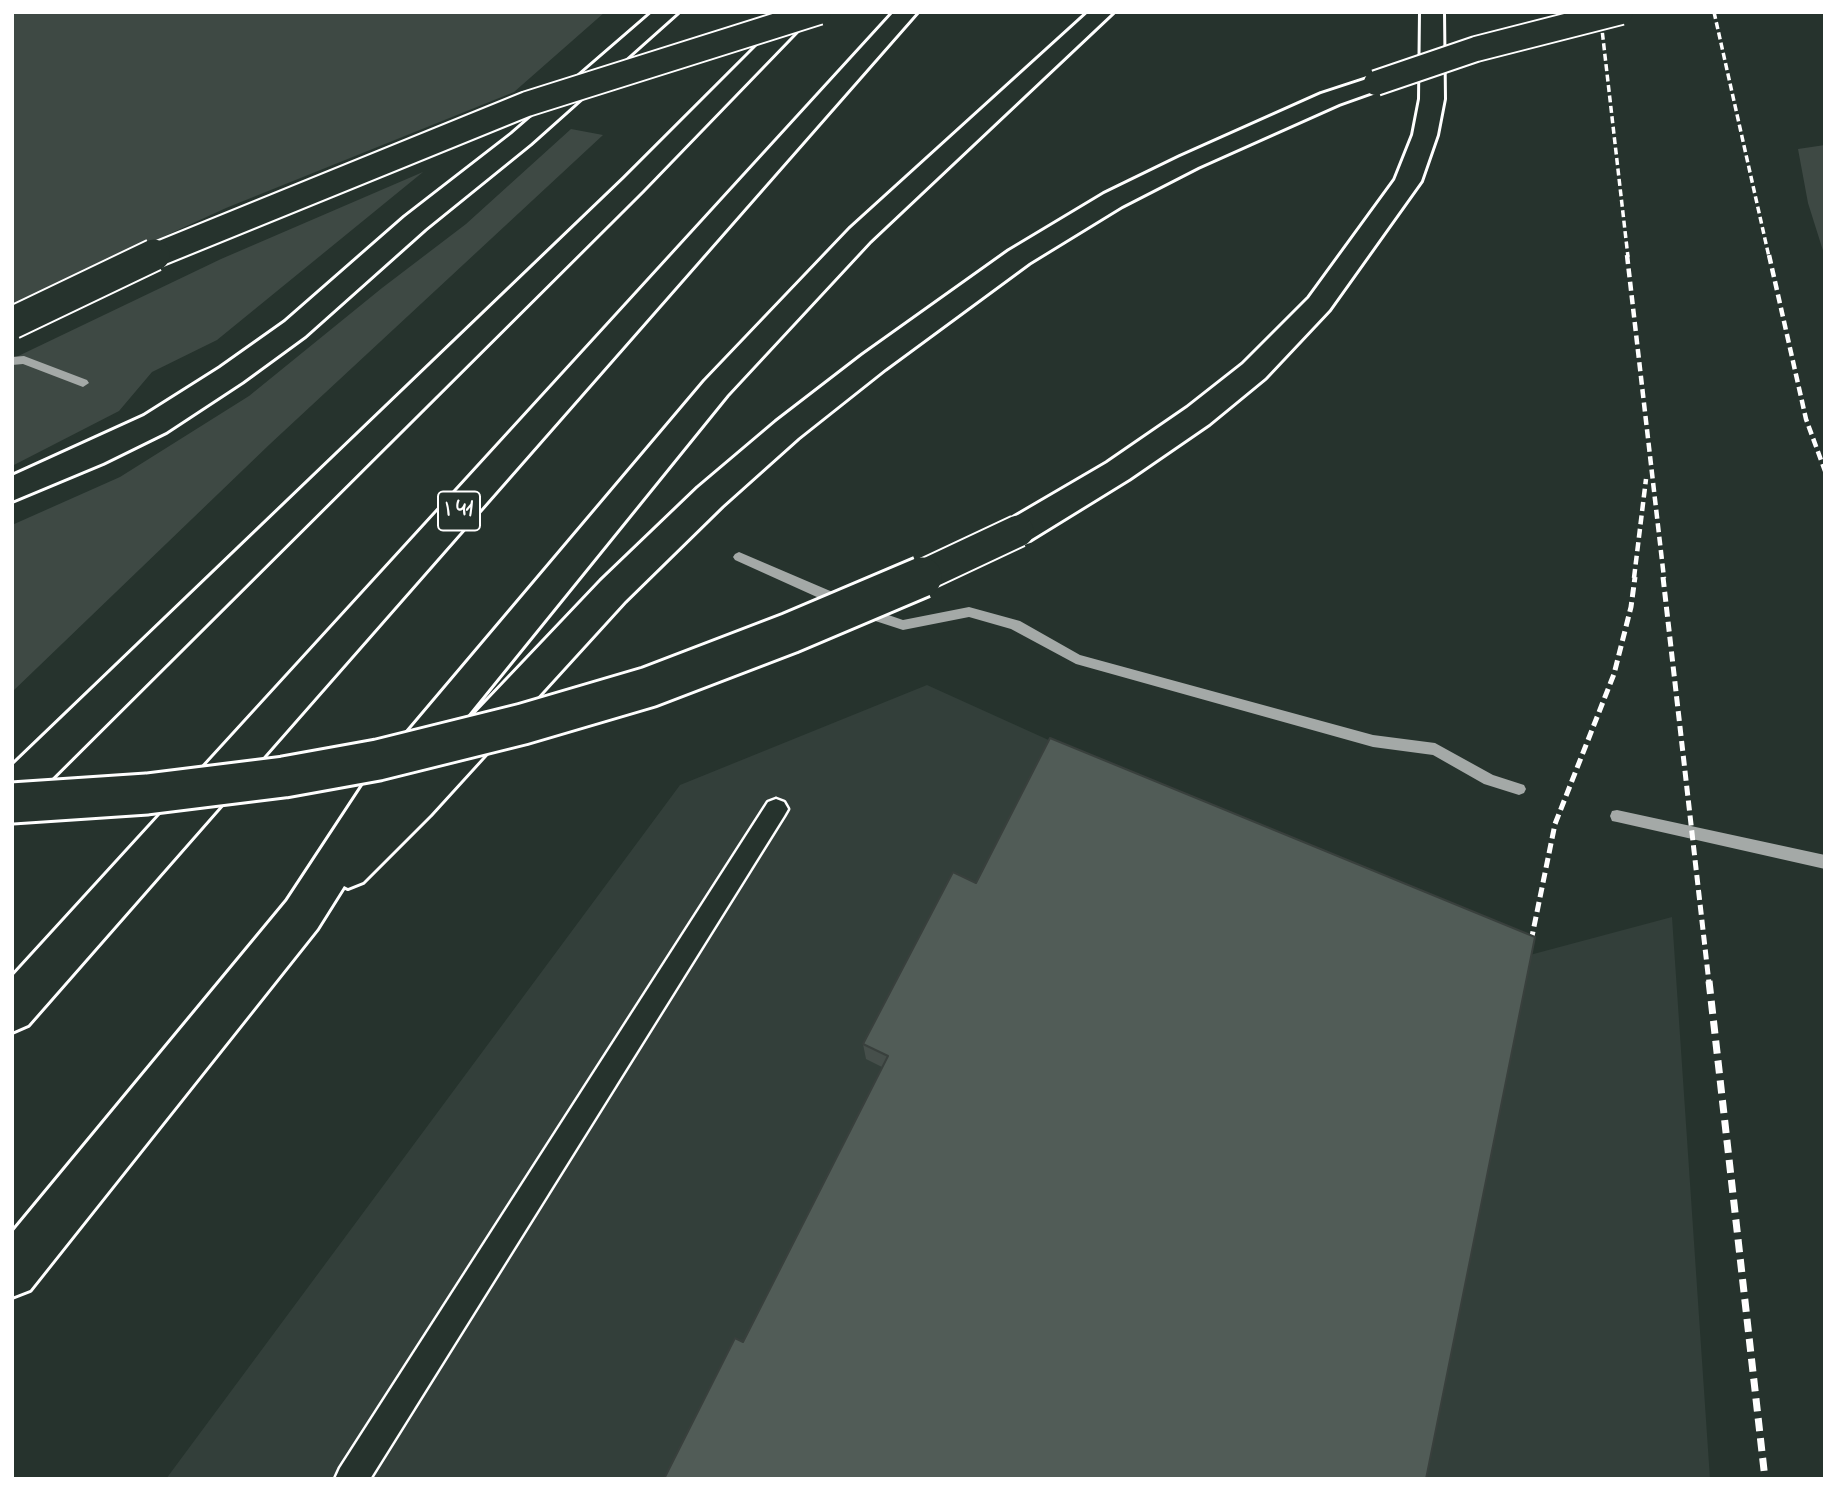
<!DOCTYPE html>
<style>
body{margin:0}
#map{position:relative;width:1837px;height:1491px;overflow:hidden;background:#26332d;font-family:"Indie Flower",sans-serif}
canvas{display:block}
.frame{position:absolute;inset:0;border:14px solid #fff;pointer-events:none}
</style>
<div id="map">
<canvas width="1837" height="1491"></canvas>
<div class="frame"></div>
</div>
<script>
const ctx = document.querySelector('canvas').getContext('2d');
ctx.lineJoin = 'round';
function paint(path, color) {
  ctx.fillStyle = color;
  ctx.fill(path, 'evenodd');
}
function toPath(rows) {
  const path = new Path2D();
  for (const r of rows) {
    path.moveTo(r[0], r[1]);
    for (let i = 2; i < r.length; i += 2) path.lineTo(r[i], r[i + 1]);
  }
  return path;
}
function trace(path, color, width, dash) {
  ctx.strokeStyle = color;
  ctx.lineWidth = width;
  ctx.lineCap = dash ? 'butt' : 'round';
  ctx.setLineDash(dash || []);
  ctx.stroke(path);
}
function write(font, color, halo, rows, align = 'center') {
  ctx.font = font + ' "Indie Flower",sans-serif';
  ctx.lineWidth = 5;
  ctx.setLineDash([]);
  ctx.textBaseline = 'middle';
  ctx.strokeStyle = halo;
  ctx.fillStyle = color;
  for (const [text, x, y, turn = 0] of rows) {
    ctx.save();
    ctx.translate(x, y);
    ctx.rotate((+turn || 0) * Math.PI / 180);
    ctx.textAlign = isNaN(turn) ? turn : align;
    if (halo) ctx.strokeText(text, 0, 0);
    ctx.fillText(text, 0, 0);
    ctx.restore();
  }
}
paint(toPath([
 [927,685,1526,956,1672,917,1710,1479,166,1479,680,785]
]), '#333f3a');
paint(toPath([
 [12,12,605,12,514,92,226,208,12,306],
 [571,129,603,135,270,444,12,692,12,525,120,477,249,396,382,288,466,224],
 [1825,145,1825,257,1808,203,1798,149],
 [423,172,217,340,152,372,119,411,12,466,12,359,221,259]
]), '#3e4944');
paint(toPath([
 [24,356,87,380,89,383,83,387,23,364,12,365,12,357,24,356],
 [739,552,849,599,850,603,849,607,839,607,735,560,733,557,735,554,739,552],
 [862,606,903,620,969,607,1020,621,1080,655,1373,735,1435,743,1493,775,1524,785,1526,789,1524,793,1519,795,1484,784,1433,755,1373,747,1076,664,1011,629,969,617,903,630,857,615,856,611,862,606],
 [1617,810,1825,855,1825,869,1617,822,1612,821,1610,816,1612,811,1617,810]
]), '#a4a9a7');
const lane = toPath([
 [776,799,784,802,788,809,784,816,370,1479,335,1479,340,1468,768,802,776,799]
]);
const highway = toPath([
 [653,12,678,12,530,144,425,229,305,336,242,382,166,432,103,463,12,501,12,476,144,416,220,368,285,322,405,217,512,134,653,12],
 [791,12,815,12,642,191,26,804,12,809,12,766,624,179,791,12],
 [894,12,917,12,28,1025,12,1032,12,977,894,12],
 [1089,12,1113,12,870,241,727,395,433,758,601,581,698,488,776,422,863,355,1009,251,1104,194,1180,157,1321,94,1376,76,1384,78,1388,83,1384,88,1339,104,1198,167,1122,206,1029,263,885,369,798,438,722,506,625,601,430,815,363,882,348,888,344,886,317,929,30,1290,12,1297,12,1233,287,901,364,784,705,381,850,229,1089,12],
 [1421,12,1443,12,1444,99,1437,135,1421,181,1329,310,1265,378,1209,424,1129,479,1030,540,1018,544,1006,540,1001,531,1006,522,1107,463,1187,408,1243,364,1309,298,1395,180,1413,135,1420,99,1421,12]
]);
trace(lane, '#fff', 5);
trace(highway, '#fff', 6);
paint(lane, '#26332d');
paint(highway, '#26332d');
trace(toPath([
 [1600,12,1628,257],
 [1714,12,1769,257]
]), '#fff', 3.5, [7, 3.5]);
trace(toPath([
 [1627,255,1664,578],
 [1769,255,1806,419,1825,471],
 [1634,578,1646,479]
]), '#fff', 4.5, [9, 4.5]);
trace(toPath([
 [1663,577,1709,983],
 [1528,956,1555,824,1614,674,1631,607,1635,577]
]), '#fff', 5, [10, 5]);
trace(toPath([
 [1709,981,1765,1479]
]), '#fff', 7, [13, 7]);
const highwayBridgeFar2 = toPath([
 [1376,83,1476,49,1621,12],
 [151,257,527,104,819,12]
]);
const highwayBridgeFar1 = toPath([
 [12,323,154,255],
 [918,578,1018,531]
]);
const highwayBridge = toPath([
 [12,803,147,794,284,777,378,760,523,724,649,687,790,633,922,577]
]);
trace(highwayBridgeFar2, '#fff', 28, []);
trace(highwayBridgeFar1, '#fff', 35, []);
trace(highwayBridge, '#fff', 45, []);
trace(highwayBridgeFar2, '#26332d', 24);
trace(highwayBridgeFar1, '#26332d', 31);
trace(highwayBridge, '#26332d', 39);
paint(toPath([
 [953,872,1426,1479,735,1338,744,1340,882,1067,866,1059,863,1044]
]), '#464f4b');
const building = toPath([
 [1050,738,1535,937,1426,1479,664,1479,735,1338,743,1342,888,1056,863,1044,953,872,976,883,1050,738]
]);
paint(building, '#515c57');
trace(building, '#39403d', 2);
for (const [x, y, w] of [
 [459,511,42]
]) {
  const box = new Path2D();
  box.roundRect(x - w / 2, y - 19.5, w, 39, 5);
  ctx.fillStyle = '#26332d';
  ctx.fill(box);
  trace(box, '#fff', 2);
}
write('bold 23px', '#fff', null, [
 ["I 41",459,511]
]);
</script>
